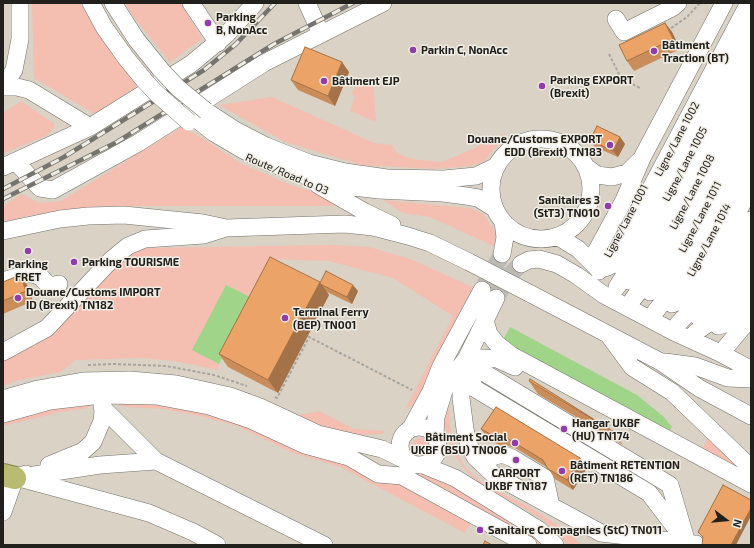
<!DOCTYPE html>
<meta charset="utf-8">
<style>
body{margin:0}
#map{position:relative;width:754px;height:548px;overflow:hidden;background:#e3e0d8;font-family:"Exo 2",sans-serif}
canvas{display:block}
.frame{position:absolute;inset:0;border:4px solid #21201d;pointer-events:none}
.north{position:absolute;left:706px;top:500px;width:40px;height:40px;-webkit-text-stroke:3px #f0ede5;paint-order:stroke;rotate:106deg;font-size:11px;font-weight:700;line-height:16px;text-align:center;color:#21201d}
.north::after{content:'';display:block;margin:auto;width:14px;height:18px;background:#21201d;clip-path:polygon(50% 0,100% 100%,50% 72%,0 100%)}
</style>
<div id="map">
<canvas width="754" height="548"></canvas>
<div class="frame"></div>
<div class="north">N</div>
</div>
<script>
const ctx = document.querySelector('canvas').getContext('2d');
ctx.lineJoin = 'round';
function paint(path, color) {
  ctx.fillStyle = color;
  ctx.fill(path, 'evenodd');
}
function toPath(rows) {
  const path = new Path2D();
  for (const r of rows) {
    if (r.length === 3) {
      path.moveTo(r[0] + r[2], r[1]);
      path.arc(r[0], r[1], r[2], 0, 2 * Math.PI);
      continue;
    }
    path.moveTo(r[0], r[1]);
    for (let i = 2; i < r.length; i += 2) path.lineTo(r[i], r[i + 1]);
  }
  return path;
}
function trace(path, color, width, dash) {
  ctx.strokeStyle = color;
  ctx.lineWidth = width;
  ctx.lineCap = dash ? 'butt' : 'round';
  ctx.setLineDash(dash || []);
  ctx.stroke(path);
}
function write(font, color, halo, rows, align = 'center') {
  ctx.font = font + ' "Exo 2",sans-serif';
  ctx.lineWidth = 3;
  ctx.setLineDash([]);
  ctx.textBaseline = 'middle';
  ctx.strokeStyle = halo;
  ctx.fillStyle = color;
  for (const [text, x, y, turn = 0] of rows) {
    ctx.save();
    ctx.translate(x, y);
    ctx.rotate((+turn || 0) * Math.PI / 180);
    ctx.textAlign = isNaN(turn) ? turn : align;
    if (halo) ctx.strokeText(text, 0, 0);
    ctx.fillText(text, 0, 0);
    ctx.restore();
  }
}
paint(toPath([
 [3,3,751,3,751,545,3,545]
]), '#d9d2c5');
paint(toPath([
 [32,3,80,3,114,56,139,85,95,114,34,78],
 [125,3,181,3,202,39,170,62,132,15],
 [358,78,373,84,376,122,350,111,355,96,352,94],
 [272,97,374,143,392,145,396,152,406,157,419,160,443,162,505,134,503,139,483,162,471,166,435,169,361,165,285,142,219,105],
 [21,101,54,124,54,128,46,136,3,153,3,113],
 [183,126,240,163,293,186,336,198,344,206,101,206,27,216,3,222,3,206,22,194,38,203,61,201],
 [383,200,469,208,482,213,494,229,499,240,498,248,430,217,403,213],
 [333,245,369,247,410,259,477,289,423,398,412,406,406,408,453,316,393,278,329,261,275,259,254,299,226,285,193,350,219,364,217,370,174,361,141,358,75,360,61,372,18,380,3,386,3,360,53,333,128,256,146,248],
 [448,400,450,427,454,448,466,468,484,484,531,508,566,530,581,545,568,545,542,519,481,484,467,472,453,453,444,424],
 [118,401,163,404,215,412,402,485,472,520,465,533,340,467,293,453,237,426,204,417,164,409,125,407,119,405],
 [87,402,88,408,61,412,3,426,3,420,12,418],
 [319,411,354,429,385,431,383,434,351,435,328,431,294,416],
 [708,437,749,477,701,453],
 [420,446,8],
 [431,472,537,535,546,545,542,545,416,475]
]), '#f4beb1');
paint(toPath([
 [226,285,254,299,219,364,192,350],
 [510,327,637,395,664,417,672,427,669,433,512,349,503,340]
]), '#a0d489');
trace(toPath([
 [482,290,502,254],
 [496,298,510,275,521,264]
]), '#bcbab3', 17, [17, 8]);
const minor = toPath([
 [91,3,104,27,126,58,144,80],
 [113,3,136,39,161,70],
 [191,3,218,43],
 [307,3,321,34],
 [616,19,624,32,672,8,678,3],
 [3,87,17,87,29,90,90,127],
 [3,87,14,70,20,39,20,3],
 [206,111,235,130,266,146,309,163,345,172,387,178,444,179,476,176,497,166],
 [194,117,214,133,243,150,273,164,306,176,345,186,379,190,443,193,466,196,478,198,494,208],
 [541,189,50],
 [16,162,40,188,53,190,138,143,264,63,383,3],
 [585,166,597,175,612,177,627,173,639,161],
 [3,167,90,127,191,64,226,35,255,3],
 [318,185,365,212,392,225],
 [3,231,60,219,88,216,124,215,203,223,226,228,345,224,373,227,408,236,430,243,469,262],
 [557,236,578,249,597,268],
 [502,254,505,237,503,222],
 [591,261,624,200,643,156,724,3],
 [521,264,529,260,539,259,557,264,576,275,604,295,674,332,720,353,750,369],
 [638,266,751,54],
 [605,268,627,259,751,26],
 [599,271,617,252,749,3],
 [3,281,30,273,41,277,49,286,59,284],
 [629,281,650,271,751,80],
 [655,281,661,276,751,107],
 [617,287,639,252],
 [650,292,672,282,751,134],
 [678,292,684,287,751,161],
 [529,293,661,362,699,388,751,416],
 [496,298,467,357,461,382,461,398,465,429,469,445,475,457,494,475,601,533,696,544],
 [633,299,658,268],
 [705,303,751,220],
 [672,304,694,294,751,187],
 [655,312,681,279],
 [697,316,719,307,751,247],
 [485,320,489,334,497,344,511,355,751,484],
 [716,321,730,313,751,274],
 [678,324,702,298,707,289],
 [718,326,741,319,751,300],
 [695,333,722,313],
 [610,337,632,367,672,392,751,468],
 [726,347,747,322,751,315],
 [3,352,47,328,111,260,128,246,145,239,204,235,226,228],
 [467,357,497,359,515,367],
 [467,357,478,369,670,485,687,543],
 [468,360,474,388,649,493,681,535],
 [665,362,695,366,728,378,751,379],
 [3,399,38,389,83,381,130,380,176,384,230,396,260,407,318,434,382,449,405,460],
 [102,407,156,461],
 [3,414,50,401,101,395,156,396,209,406,251,420,305,445,349,457,378,474,402,476,528,545],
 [419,446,19],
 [411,428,431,391,441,366,482,290],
 [435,435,436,417,446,384,466,359],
 [479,461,502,454,512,458,545,478,551,506],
 [49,465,83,451,93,442,102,421,103,411,100,385],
 [423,465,455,478,539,530,555,545],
 [15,478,100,465,156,461,324,545],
 [23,479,149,513,193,532,217,545],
 [3,512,15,478,26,474]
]);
const highway = toPath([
 [3,475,15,478]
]);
trace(minor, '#75726c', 18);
trace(highway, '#838554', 24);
trace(toPath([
 [667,31,687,17,700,3],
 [609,54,621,78,640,88],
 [88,365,113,364,166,366,214,375,247,386],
 [275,397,277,398,309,337,412,390]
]), '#a8a59f', 2, [3, 2]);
trace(minor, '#fff', 17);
trace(highway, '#b8bb71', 22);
const rail = toPath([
 [3,189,64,157,204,70,236,44,275,3],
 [3,199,117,142,274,44,353,3]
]);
trace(rail, '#76746f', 4.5);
trace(rail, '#f0ede5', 3, [9]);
const minorBridge = toPath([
 [161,70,178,88,206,111],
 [144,80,156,93,189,122],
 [469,262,529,293]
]);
trace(minorBridge, '#75726c', 18, []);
trace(minorBridge, '#fff', 17);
paint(toPath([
 [665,23,672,32,680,49,634,71,627,61],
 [349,72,335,106,298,90,291,80],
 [620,137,625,144,618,157,595,147,590,140],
 [3,282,27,285,33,301,3,314],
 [320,282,358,291,352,304,327,292,329,295,278,393,228,367,219,354],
 [529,381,614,432,623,445,538,394],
 [481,429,580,458,587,468,573,490,555,479,548,468,517,449,506,445,499,445,488,439]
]), '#ca8c59');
paint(toPath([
 [665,23,672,32,680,49,673,39],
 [342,62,349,72,335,106,328,96],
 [620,137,625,144,618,157,613,151],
 [20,275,27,285,33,301,26,291],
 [320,282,329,295,278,393,268,380],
 [353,285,358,291,352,304,347,297],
 [580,458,587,468,573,490,567,480],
 [751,508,751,516,736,545,731,545]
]), '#a47248');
const building = toPath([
 [665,23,673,39,627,61,619,45,665,23],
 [305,47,342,62,328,96,291,80,305,47],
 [597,126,620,137,613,151,590,140,597,126],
 [270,257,320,282,268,380,219,354,270,257],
 [326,271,353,285,347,297,322,285,320,283,326,271],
 [20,275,26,291,3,301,3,282,20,275],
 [530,379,614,432,529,381,530,379],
 [496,407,580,458,567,480,548,469,543,460,510,440,499,435,492,435,481,429,496,407],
 [723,485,751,500,751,508,731,545,702,545,703,537,698,532,723,485],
 [485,541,492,545,483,545,485,541]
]);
paint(building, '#eba367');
trace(building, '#a47248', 1);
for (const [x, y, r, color] of [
 [208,23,4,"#903caa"],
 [413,50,4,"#903caa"],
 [654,51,4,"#903caa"],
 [324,81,4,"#903caa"],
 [542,86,4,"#903caa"],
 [610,145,4,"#903caa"],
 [608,206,4,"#903caa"],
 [28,251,4,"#903caa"],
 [74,262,4,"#903caa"],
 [18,298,4,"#903caa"],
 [285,318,4,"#903caa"],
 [564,429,4,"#903caa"],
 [515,443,4,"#903caa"],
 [516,460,4,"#903caa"],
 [562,471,4,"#903caa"],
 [480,530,4,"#903caa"]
]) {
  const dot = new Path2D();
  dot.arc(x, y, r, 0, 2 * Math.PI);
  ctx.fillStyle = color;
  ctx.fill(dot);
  trace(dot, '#f0ede5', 1.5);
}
write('bold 11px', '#21201d', '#f0ede5', [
 ["Parking",216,17],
 ["B, NonAcc",216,30],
 ["Bâtiment",662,45],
 ["Traction (BT)",662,58],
 ["Parkin C, NonAcc",421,50],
 ["Parking EXPORT",550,80],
 ["(Brexit)",550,93],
 ["Bâtiment EJP",332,81],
 ["Douane/Customs EXPORT",602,139,"right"],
 ["EDD (Brexit) TN183",602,152,"right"],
 ["Sanitaires 3",600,200,"right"],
 ["(StT3) TN010",600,213,"right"],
 ["Parking TOURISME",82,262],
 ["Parking",28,264,"center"],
 ["FRET",28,277,"center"],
 ["Douane/Customs IMPORT",26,292],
 ["ID (Brexit) TN182",26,305],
 ["Terminal Ferry",293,312],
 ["(BEP) TN001",293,325],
 ["Hangar UKBF",572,423],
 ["(HU) TN174",572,436],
 ["Bâtiment Social",507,437,"right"],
 ["UKBF (BSU) TN006",507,450,"right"],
 ["Bâtiment RETENTION",570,465],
 ["(RET) TN186",570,478],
 ["CARPORT",516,473,"center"],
 ["UKBF TN187",516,486,"center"],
 ["Sanitaire Compagnies (StC) TN011",488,530]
], 'left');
write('11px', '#21201d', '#f0ede5', [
 ["Ligne/Lane 1002",677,139,-62],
 ["Ligne/Lane 1005",685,164,-62],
 ["Route/Road to O3",287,174,23],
 ["Ligne/Lane 1008",692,192,-62],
 ["Ligne/Lane 1011",700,217,-62],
 ["Ligne/Lane 1001",626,221,-62],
 ["Ligne/Lane 1014",709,240,-62]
]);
</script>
